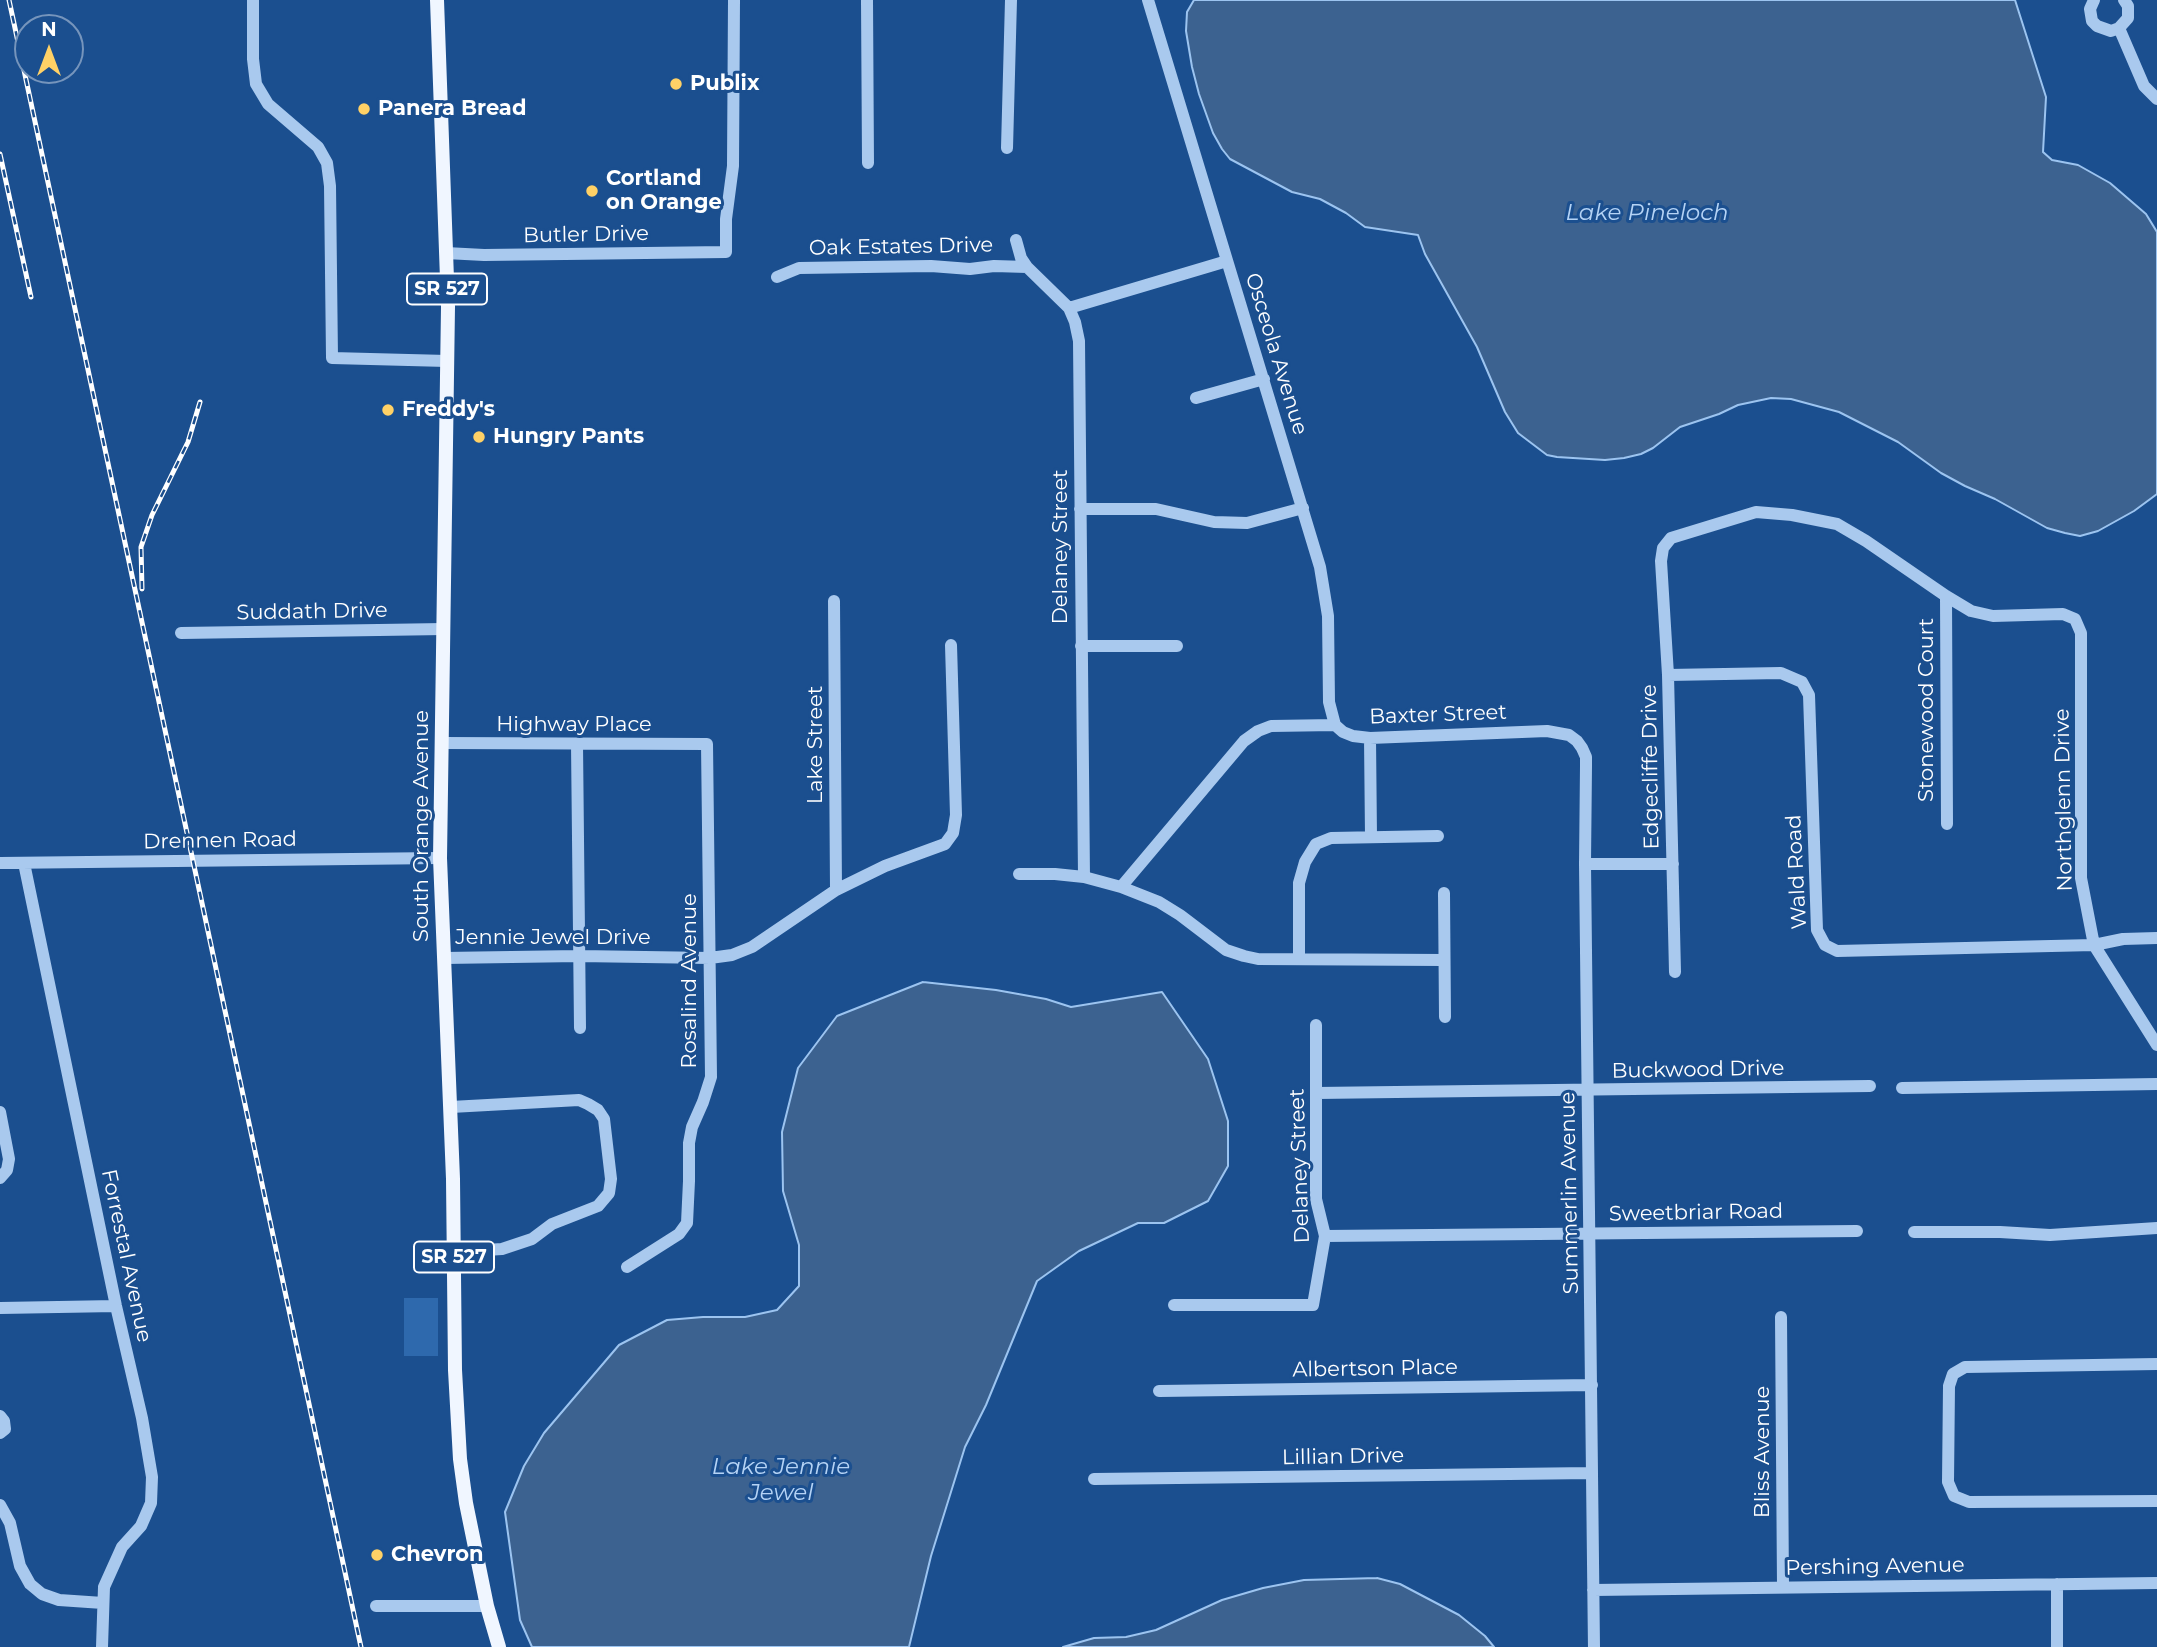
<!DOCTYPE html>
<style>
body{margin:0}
#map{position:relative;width:2157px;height:1647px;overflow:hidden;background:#1b4f8f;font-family:Montserrat,sans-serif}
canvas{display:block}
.north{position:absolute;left:14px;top:14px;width:70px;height:70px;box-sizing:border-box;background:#1b4f8f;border:2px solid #7695bc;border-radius:50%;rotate:0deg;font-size:19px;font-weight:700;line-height:28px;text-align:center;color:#fff}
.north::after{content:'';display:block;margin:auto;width:24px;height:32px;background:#ffd166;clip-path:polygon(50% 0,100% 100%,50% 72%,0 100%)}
</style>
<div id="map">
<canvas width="2157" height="1647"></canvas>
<div class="north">N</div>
</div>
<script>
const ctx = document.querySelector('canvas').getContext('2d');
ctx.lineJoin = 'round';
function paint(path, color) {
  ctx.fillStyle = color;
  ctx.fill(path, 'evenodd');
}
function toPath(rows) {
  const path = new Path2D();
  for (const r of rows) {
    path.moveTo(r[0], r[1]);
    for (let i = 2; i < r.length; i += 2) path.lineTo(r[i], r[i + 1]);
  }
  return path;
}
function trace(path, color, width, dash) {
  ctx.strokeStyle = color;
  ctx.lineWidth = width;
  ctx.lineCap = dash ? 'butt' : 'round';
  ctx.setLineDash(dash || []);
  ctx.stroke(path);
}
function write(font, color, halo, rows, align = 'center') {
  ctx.font = font + ' Montserrat,sans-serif';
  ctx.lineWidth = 6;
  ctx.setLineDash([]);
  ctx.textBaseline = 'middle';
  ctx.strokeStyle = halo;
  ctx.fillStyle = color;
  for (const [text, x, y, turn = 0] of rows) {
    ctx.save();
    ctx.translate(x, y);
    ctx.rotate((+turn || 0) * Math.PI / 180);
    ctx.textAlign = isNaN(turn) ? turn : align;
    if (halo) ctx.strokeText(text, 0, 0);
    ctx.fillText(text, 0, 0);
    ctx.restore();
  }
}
paint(toPath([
 [404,1298,438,1298,438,1356,404,1356]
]), '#2e69ad');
const water = toPath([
 [1194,0,2015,0,2046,97,2043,152,2052,160,2078,165,2110,183,2146,214,2157,232,2157,494,2134,511,2098,531,2080,536,2065,533,2047,528,1995,499,1965,486,1941,473,1898,442,1839,412,1791,399,1771,398,1738,405,1719,414,1680,427,1653,448,1641,454,1624,458,1605,460,1557,457,1547,455,1518,433,1505,412,1477,347,1425,254,1418,235,1365,227,1346,213,1320,199,1292,192,1230,159,1222,149,1213,133,1199,94,1192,67,1186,31,1187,12,1194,0],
 [923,982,996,990,1046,999,1071,1007,1162,992,1208,1059,1228,1121,1228,1166,1208,1201,1164,1223,1138,1223,1079,1251,1037,1281,986,1405,965,1447,931,1556,909,1647,532,1647,520,1620,505,1512,524,1466,544,1433,619,1345,667,1320,703,1317,745,1317,777,1310,799,1286,799,1245,783,1191,782,1132,798,1068,837,1016,923,982],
 [1377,1578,1400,1584,1459,1615,1485,1636,1494,1647,1063,1647,1094,1638,1126,1637,1156,1630,1222,1600,1263,1588,1304,1580,1377,1578]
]);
paint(water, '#3c6290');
trace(water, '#9cc4f0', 2);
trace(toPath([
 [253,0,253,59,256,84,268,104,318,147,327,163,330,186,332,358,447,361],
 [867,0,868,163],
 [1148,0,1320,567,1328,616,1329,702,1335,725],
 [2094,0,2090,9,2092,21,2097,26,2111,31,2119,28,2128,18,2128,6,2124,0],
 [2119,28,2144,86,2157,99],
 [1007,148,1011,0],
 [1016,240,1021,258,1027,267,1069,308,1075,322,1079,341,1084,877],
 [446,253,484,255,726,252,726,219,733,166,734,0],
 [777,277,799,268,931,266,970,269,994,266,1027,267],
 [1069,308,1227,261],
 [1196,398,1264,379],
 [1080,509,1156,509,1214,522,1247,523,1303,508],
 [1946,596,1947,824],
 [834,601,836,890],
 [181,633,444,629],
 [1081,646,1177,646],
 [1668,675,1781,673,1802,682,1809,695,1817,930,1825,945,1837,951,2094,945,2123,939,2157,938],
 [1370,738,1371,837],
 [442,743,707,744,711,1077,703,1102,692,1127,689,1143,689,1181,687,1223,679,1234,627,1267],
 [577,744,580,1028],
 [0,863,440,858],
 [24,863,116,1306,142,1418,152,1477,151,1503,141,1526,122,1547,104,1587,102,1647],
 [1585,864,1673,864],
 [1019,874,1055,874,1084,877,1121,887,1159,902,1180,915,1226,950,1244,956,1258,959,1444,960],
 [1121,887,1244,741,1258,731,1271,726,1335,725,1343,732,1353,736,1370,738,1547,731,1569,735,1577,741,1582,748,1586,757,1586,766,1585,864,1594,1647],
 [1444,893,1445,1017],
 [444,958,579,956,710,958,732,955,752,947,836,890,885,866,945,844,953,833,956,815,951,645],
 [1299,959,1299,883,1305,862,1316,844,1331,838,1438,836],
 [1675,972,1668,675,1661,561,1663,548,1671,538,1756,512,1792,515,1837,524,1866,541,1946,596,1971,611,1993,616,2063,614,2075,619,2081,633,2081,878,2094,945,2157,1045],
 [1902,1088,2157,1084],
 [1317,1093,1870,1086],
 [451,1107,579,1100,588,1104,598,1110,604,1119,611,1179,609,1193,598,1206,552,1224,532,1239,502,1249,454,1252],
 [0,1112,9,1159,7,1170,0,1178],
 [1914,1232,2000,1232,2050,1235,2157,1228],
 [1325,1236,1857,1231],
 [1174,1305,1313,1305,1325,1236,1316,1199,1316,1025],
 [0,1308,116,1306],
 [1781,1317,1783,1587],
 [2157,1364,1965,1367,1953,1374,1949,1386,1948,1482,1954,1496,1969,1502,2157,1501],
 [1159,1391,1592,1385],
 [0,1416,4,1421,5,1429,0,1433],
 [1094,1479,1592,1473],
 [0,1505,10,1523,20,1566,30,1584,42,1594,59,1600,103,1603],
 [2057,1584,2057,1647],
 [1593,1590,2157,1583],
 [376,1606,487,1606]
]), '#a9c9ee', 12);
trace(toPath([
 [437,0,448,307,440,858,453,1179,455,1370,460,1459,466,1503,487,1606,499,1647]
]), '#f0f6ff', 14);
const rail = toPath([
 [9,0,361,1647],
 [0,154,31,297],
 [142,589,141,547,152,515,188,442,200,402]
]);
trace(rail, '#fff', 5);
trace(rail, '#1b4f8f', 2.5, [8]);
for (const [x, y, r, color] of [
 [676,84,7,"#ffd166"],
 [364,109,7,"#ffd166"],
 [592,191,7,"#ffd166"],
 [388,410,7,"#ffd166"],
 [479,437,7,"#ffd166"],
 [377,1555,7,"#ffd166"]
]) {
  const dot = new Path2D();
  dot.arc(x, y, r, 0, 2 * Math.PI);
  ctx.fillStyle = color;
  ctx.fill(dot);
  trace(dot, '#1b4f8f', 2.5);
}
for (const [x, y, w] of [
 [447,289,80],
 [454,1257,80]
]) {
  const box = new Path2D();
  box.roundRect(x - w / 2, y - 15.5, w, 31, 5);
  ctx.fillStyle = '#1b4f8f';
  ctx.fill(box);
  trace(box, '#fff', 2);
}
write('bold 19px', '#fff', null, [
 ["SR 527",447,289],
 ["SR 527",454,1257]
]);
write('bold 21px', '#fff', '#1b4f8f', [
 ["Publix",690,84],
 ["Panera Bread",378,109],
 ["Cortland",606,179],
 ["on Orange",606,203],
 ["Freddy's",402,410],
 ["Hungry Pants",493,437],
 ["Chevron",391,1555]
], 'left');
write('21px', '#fff', '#1b4f8f', [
 ["Butler Drive",586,235,-1],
 ["Oak Estates Drive",901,247,-1],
 ["Osceola Avenue",1276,354,73],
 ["Delaney Street",1061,547,-90],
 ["Suddath Drive",312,612,-1],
 ["Stonewood Court",1927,710,-90],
 ["Baxter Street",1438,715,-2],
 ["Highway Place",574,725],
 ["Lake Street",816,745,-90],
 ["Edgecliffe Drive",1651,767,-91],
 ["Northglenn Drive",2064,800,-91],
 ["South Orange Avenue",422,826,-90],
 ["Drennen Road",220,841,-1],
 ["Wald Road",1797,872,-93],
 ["Jennie Jewel Drive",553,938],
 ["Rosalind Avenue",690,981,-90],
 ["Buckwood Drive",1698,1070,-1],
 ["Delaney Street",1300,1166,-92],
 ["Summerlin Avenue",1570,1193,-91],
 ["Sweetbriar Road",1696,1213,-1],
 ["Forrestal Avenue",126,1256,78],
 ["Albertson Place",1375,1369,-1],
 ["Bliss Avenue",1763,1452,-90],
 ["Lillian Drive",1343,1457,-1],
 ["Pershing Avenue",1875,1567,-1]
]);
write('italic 23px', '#b5d3f5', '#1b4f8f', [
 ["Lake Pineloch",1647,213],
 ["Lake Jennie",781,1467],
 ["Jewel",781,1493]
]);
</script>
